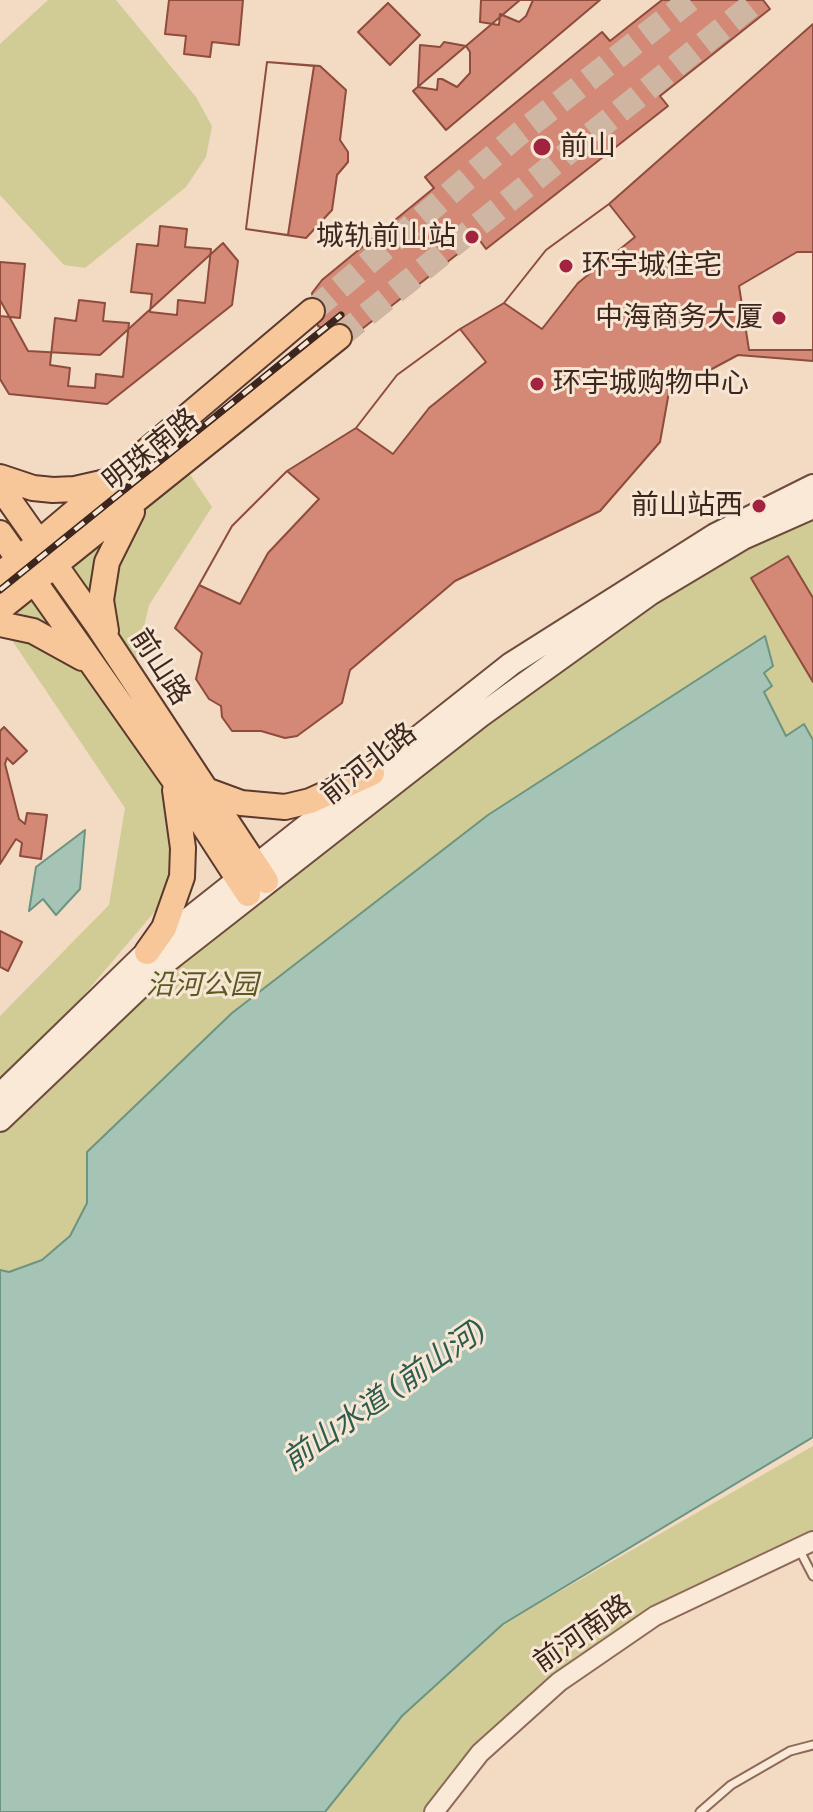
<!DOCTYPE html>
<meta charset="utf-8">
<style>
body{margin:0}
canvas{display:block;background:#f2dac3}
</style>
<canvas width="813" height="1812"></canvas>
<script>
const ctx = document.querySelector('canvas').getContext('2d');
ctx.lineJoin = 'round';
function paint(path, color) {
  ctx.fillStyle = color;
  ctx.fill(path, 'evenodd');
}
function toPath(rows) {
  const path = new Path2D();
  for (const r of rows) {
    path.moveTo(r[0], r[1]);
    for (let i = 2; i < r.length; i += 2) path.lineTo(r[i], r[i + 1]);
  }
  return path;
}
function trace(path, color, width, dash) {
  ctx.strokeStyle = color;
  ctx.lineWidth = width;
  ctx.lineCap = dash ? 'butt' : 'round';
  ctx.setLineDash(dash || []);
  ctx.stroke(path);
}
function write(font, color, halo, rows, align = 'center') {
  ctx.font = font + ' "Roboto Serif","Noto Sans SC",serif';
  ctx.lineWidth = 6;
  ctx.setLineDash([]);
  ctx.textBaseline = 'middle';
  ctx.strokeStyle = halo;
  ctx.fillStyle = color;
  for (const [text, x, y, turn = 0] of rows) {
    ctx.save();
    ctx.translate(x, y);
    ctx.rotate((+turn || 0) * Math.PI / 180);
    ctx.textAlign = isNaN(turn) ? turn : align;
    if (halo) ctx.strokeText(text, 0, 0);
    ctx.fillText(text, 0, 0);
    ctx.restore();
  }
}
paint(toPath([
 [48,0,116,0,196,97,212,126,206,157,186,187,85,268,64,265,0,195,0,44],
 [187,470,212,507,149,605,135,666,67,566],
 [813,514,813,740,804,724,786,736,764,692,772,686,764,673,773,666,764,637,87,1152,87,1203,70,1236,42,1260,9,1272,0,1270,0,1116,166,947,690,570],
 [33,592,163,787,172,848,171,878,156,910,78,1002,0,1084,0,1016,109,905,125,808,1,624],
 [813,1446,813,1541,569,1676,434,1812,320,1812,402,1716,503,1624]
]), '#d1cb96');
const water = toPath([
 [765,636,773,666,764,673,772,686,764,692,786,736,804,724,813,740,813,1437,503,1624,402,1716,325,1812,0,1812,0,1270,9,1272,42,1260,70,1236,87,1203,87,1152,232,1013,488,815,765,636],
 [85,830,80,889,56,915,43,899,29,911,36,867,85,830]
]);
paint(water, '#a6c4b5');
trace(water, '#6b9481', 2);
const building = toPath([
 [169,0,243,0,239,45,212,42,210,57,184,54,186,36,165,34,169,0],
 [481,0,533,0,526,16,519,22,500,14,499,25,480,22,481,0],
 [520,0,600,0,446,130,413,91,520,0],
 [662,0,763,0,770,9,660,96,668,106,486,249,478,238,353,336,343,339,318,326,312,293,322,280,434,188,425,177,602,32,610,41,662,0],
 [388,3,420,35,390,65,358,32,388,3],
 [813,24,813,361,738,355,669,392,660,442,600,511,455,581,350,670,342,703,297,736,285,738,261,731,232,731,222,717,221,706,209,699,196,679,202,653,175,628,232,526,287,471,356,428,397,375,460,329,504,303,546,250,609,204,813,24],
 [444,42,466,46,470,52,470,73,457,87,442,79,438,79,437,90,418,87,420,45,440,47,444,42],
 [267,62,320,66,346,90,340,140,348,152,348,162,337,175,332,210,306,238,246,229,267,62],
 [267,62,314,66,288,235,246,229,267,62],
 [609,204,635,237,578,283,542,329,504,303,546,250,609,204],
 [160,226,187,229,185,247,211,249,205,303,178,300,177,315,150,312,152,294,131,292,137,244,158,246,160,226],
 [223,243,238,261,232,305,107,404,9,394,0,379,0,300,28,351,100,355,223,243],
 [797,252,813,252,813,350,749,350,739,286,797,252],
 [0,262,25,264,20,318,0,316,0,262],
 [79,300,105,303,103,321,129,323,123,377,96,374,95,388,68,386,70,368,50,365,55,318,76,321,79,300],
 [460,329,486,362,429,408,393,454,356,428,397,375,460,329],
 [287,471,319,499,268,553,240,604,199,585,232,526,287,471],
 [788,556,813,598,813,682,751,578,788,556],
 [4,727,27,751,13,764,7,758,5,764,19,819,25,824,27,813,47,815,41,859,20,856,22,843,16,839,0,864,0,731,4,727],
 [0,931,22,942,8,971,0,967,0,931]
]);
paint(building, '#d38976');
trace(building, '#8f4b3c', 2);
trace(toPath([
 [312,311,519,134,690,0],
 [339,337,758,0]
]), '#ceb6a2', 24, [24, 12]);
const service = toPath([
 [799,1549,813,1576],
 [700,1812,731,1785,790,1751,813,1745]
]);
const tertiary = toPath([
 [434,1812,480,1753,559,1682,655,1616,813,1541]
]);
const secondary = toPath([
 [0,1095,147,952,511,664,715,535,813,486],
 [0,1120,167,961,480,716,651,593,743,538,813,507]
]);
const primary = toPath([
 [0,477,33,488,53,490,75,489,106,482],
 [0,487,96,623,266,881],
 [0,533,174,780,248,894],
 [0,575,312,311],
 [0,609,339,337],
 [0,624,33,631,82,658],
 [106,631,101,600,107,562,132,512],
 [203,789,241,803,285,807,310,801,372,773],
 [147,952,164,928,182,877,183,848,175,790]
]);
trace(service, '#8e6958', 11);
trace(tertiary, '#8e6958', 22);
trace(secondary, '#6f4b3b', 26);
trace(primary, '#5b392d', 28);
trace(service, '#fbe9d8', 7);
trace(tertiary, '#fbe9d8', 18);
trace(secondary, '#fbe9d8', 22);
trace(primary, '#f7c699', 24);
const rail = toPath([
 [0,590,341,315]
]);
trace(rail, '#3c261d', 7);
trace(rail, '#f8e6d4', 4, [12]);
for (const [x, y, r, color] of [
 [542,147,10,"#a1233f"],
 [472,237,8,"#a1233f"],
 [566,266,8,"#a1233f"],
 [779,318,8,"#a1233f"],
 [537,384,8,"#a1233f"],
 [759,506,8,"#a1233f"]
]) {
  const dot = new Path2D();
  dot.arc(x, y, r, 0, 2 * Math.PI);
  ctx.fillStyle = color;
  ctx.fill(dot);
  trace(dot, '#f8e6d4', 3);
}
write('28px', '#3c261d', '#f8e6d4', [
 ["前山",560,147],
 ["城轨前山站",456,237,"right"],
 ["环宇城住宅",582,266],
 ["中海商务大厦",763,318,"right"],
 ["环宇城购物中心",553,384],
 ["前山站西",743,506,"right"]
], 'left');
write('28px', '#3c261d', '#f8e6d4', [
 ["明珠南路",151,450,-39],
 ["前山路",160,667,57],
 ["前河北路",369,764,-38],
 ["前河南路",583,1634,-35]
]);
write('italic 28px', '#585a22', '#f8e6d4', [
 ["沿河公园",202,986]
]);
write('italic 30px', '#2c5d50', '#f8e6d4', [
 ["前山水道 (前山河)",385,1396,-35]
]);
</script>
